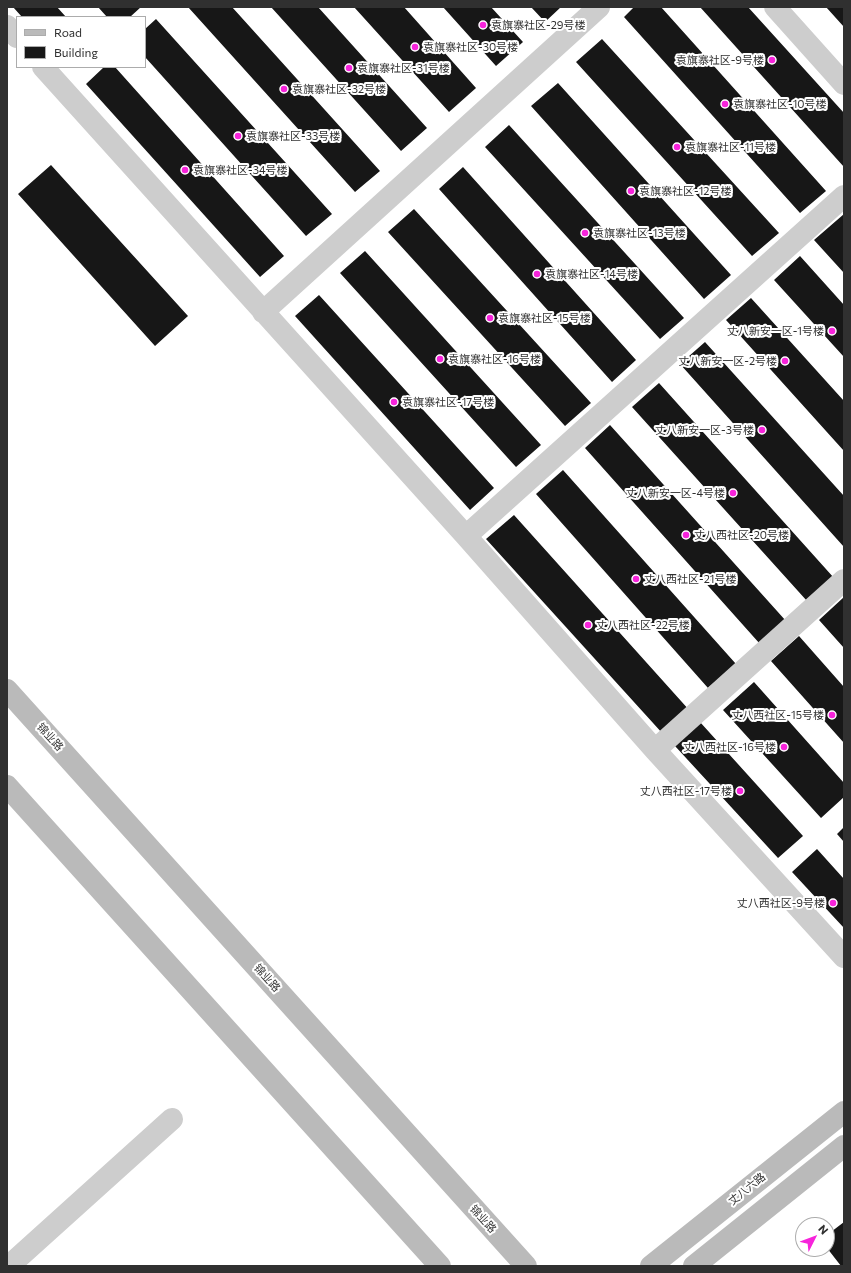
<!DOCTYPE html>
<meta charset="utf-8">
<style>
body{margin:0}
#map{position:relative;width:851px;height:1273px;overflow:hidden;background:#fff;font-family:Commissioner,sans-serif}
canvas{display:block}
.frame{position:absolute;inset:0;border:8px solid #303030;pointer-events:none}
.legend{position:absolute;left:16px;top:16px;width:130px;height:52px;box-sizing:border-box;background:#fff;border:1px solid #acacac;margin:0;padding:5px 7px;list-style:none;font-size:12px;color:#303030}
.legend li{display:flex;align-items:center;gap:8px;height:20px}
.legend b{width:20px;border:1px solid #acacac}
.north{position:absolute;left:795px;top:1217px;width:40px;height:40px;box-sizing:border-box;background:#fff;border:1px solid #acacac;border-radius:50%;rotate:48deg;font-size:11px;font-weight:700;line-height:16px;text-align:center;color:#303030}
.north::after{content:'';display:block;margin:auto;width:14px;height:18px;background:#f723db;clip-path:polygon(50% 0,100% 100%,50% 72%,0 100%)}
</style>
<div id="map">
<canvas width="851" height="1273"></canvas>
<div class="frame"></div>
<ul class="legend">
<li><b style="height:5px;background:#bababa"></b>Road</li>
<li><b style="height:11px;background:#171717"></b>Building</li>
</ul>
<div class="north">N</div>
</div>
<script>
const ctx = document.querySelector('canvas').getContext('2d');
ctx.lineJoin = 'round';
function paint(path, color) {
  ctx.fillStyle = color;
  ctx.fill(path, 'evenodd');
}
function toPath(rows) {
  const path = new Path2D();
  for (const r of rows) {
    path.moveTo(r[0], r[1]);
    for (let i = 2; i < r.length; i += 2) path.lineTo(r[i], r[i + 1]);
  }
  return path;
}
function trace(path, color, width, dash) {
  ctx.strokeStyle = color;
  ctx.lineWidth = width;
  ctx.lineCap = dash ? 'butt' : 'round';
  ctx.setLineDash(dash || []);
  ctx.stroke(path);
}
function write(font, color, halo, rows, align = 'center') {
  ctx.font = font + ' Commissioner,"Noto Sans SC",sans-serif';
  ctx.lineWidth = 4;
  ctx.setLineDash([]);
  ctx.textBaseline = 'middle';
  ctx.strokeStyle = halo;
  ctx.fillStyle = color;
  for (const [text, x, y, turn = 0] of rows) {
    ctx.save();
    ctx.translate(x, y);
    ctx.rotate((+turn || 0) * Math.PI / 180);
    ctx.textAlign = isNaN(turn) ? turn : align;
    if (halo) ctx.strokeText(text, 0, 0);
    ctx.fillText(text, 0, 0);
    ctx.restore();
  }
}
paint(toPath([
 [13,7,57,7,66,17,22,17],
 [98,7,141,7,130,17,107,17],
 [188,7,232,7,380,171,355,192],
 [271,7,318,7,427,128,401,151],
 [354,7,404,7,476,88,449,112],
 [443,7,491,7,523,42,496,66],
 [531,7,561,7,545,22],
 [634,7,661,7,826,191,800,213,624,17],
 [700,7,748,7,844,113,844,167],
 [826,7,844,7,844,27],
 [156,19,332,214,306,236,145,57,145,29],
 [602,39,779,233,752,256,576,62],
 [104,67,115,67,284,256,260,277,86,84],
 [558,83,731,275,704,299,531,106],
 [509,125,684,318,660,339,485,147],
 [51,165,188,316,155,346,18,194],
 [463,167,636,360,612,382,439,189],
 [414,209,591,403,565,426,388,232],
 [844,214,844,273,814,240],
 [365,251,541,445,516,467,340,273],
 [800,256,844,305,844,357,774,280],
 [319,295,494,488,470,510,295,316],
 [751,298,844,401,844,451,726,320],
 [705,342,844,496,844,547,680,364],
 [659,383,834,578,807,601,632,407],
 [610,425,786,621,760,644,585,448],
 [563,470,736,664,708,688,536,494],
 [514,515,690,711,663,734,486,539],
 [844,597,844,648,819,620],
 [799,636,844,687,844,743,771,661],
 [754,682,844,783,844,797,821,818,723,710],
 [700,722,803,836,778,858,675,746],
 [844,827,844,842,837,834],
 [817,849,844,879,844,928,792,872],
 [844,1222,844,1266,841,1266,827,1248,827,1235]
]), '#171717');
trace(toPath([
 [775,7,844,84],
 [7,26,17,37],
 [43,67,466,536,655,750,844,957],
 [263,312,599,7],
 [466,536,844,196],
 [655,750,844,580],
 [9,1266,172,1119]
]), '#cdcdcd', 22);
trace(toPath([
 [7,690,526,1266],
 [7,786,440,1266],
 [651,1266,844,1112],
 [694,1266,844,1146]
]), '#bababa', 22);
for (const [x, y, r, color] of [
 [483,25,4,"#f723db"],
 [415,47,4,"#f723db"],
 [772,60,4,"#f723db"],
 [349,68,4,"#f723db"],
 [284,89,4,"#f723db"],
 [725,104,4,"#f723db"],
 [238,136,4,"#f723db"],
 [677,147,4,"#f723db"],
 [185,170,4,"#f723db"],
 [631,191,4,"#f723db"],
 [585,233,4,"#f723db"],
 [537,274,4,"#f723db"],
 [490,318,4,"#f723db"],
 [832,331,4,"#f723db"],
 [440,359,4,"#f723db"],
 [785,361,4,"#f723db"],
 [394,402,4,"#f723db"],
 [762,430,4,"#f723db"],
 [733,493,4,"#f723db"],
 [686,535,4,"#f723db"],
 [636,579,4,"#f723db"],
 [588,625,4,"#f723db"],
 [832,715,4,"#f723db"],
 [784,747,4,"#f723db"],
 [740,791,4,"#f723db"],
 [833,903,4,"#f723db"]
]) {
  const dot = new Path2D();
  dot.arc(x, y, r, 0, 2 * Math.PI);
  ctx.fillStyle = color;
  ctx.fill(dot);
  trace(dot, '#fff', 1.5);
}
write('11px', '#303030', '#fff', [
 ["袁旗寨社区-29号楼",491,25],
 ["袁旗寨社区-30号楼",423,47],
 ["袁旗寨社区-9号楼",764,60,"right"],
 ["袁旗寨社区-31号楼",357,68],
 ["袁旗寨社区-32号楼",292,89],
 ["袁旗寨社区-10号楼",733,104],
 ["袁旗寨社区-33号楼",246,136],
 ["袁旗寨社区-11号楼",685,147],
 ["袁旗寨社区-34号楼",193,170],
 ["袁旗寨社区-12号楼",639,191],
 ["袁旗寨社区-13号楼",593,233],
 ["袁旗寨社区-14号楼",545,274],
 ["袁旗寨社区-15号楼",498,318],
 ["丈八新安一区-1号楼",824,331,"right"],
 ["袁旗寨社区-16号楼",448,359],
 ["丈八新安一区-2号楼",777,361,"right"],
 ["袁旗寨社区-17号楼",402,402],
 ["丈八新安一区-3号楼",754,430,"right"],
 ["丈八新安一区-4号楼",725,493,"right"],
 ["丈八西社区-20号楼",694,535],
 ["丈八西社区-21号楼",644,579],
 ["丈八西社区-22号楼",596,625],
 ["丈八西社区-15号楼",824,715,"right"],
 ["丈八西社区-16号楼",776,747,"right"],
 ["丈八西社区-17号楼",732,791,"right"],
 ["丈八西社区-9号楼",825,903,"right"]
], 'left');
write('11px', '#303030', '#fff', [
 ["锦业路",50,737,48],
 ["锦业路",267,978,48],
 ["丈八六路",747,1189,-39],
 ["锦业路",483,1219,48]
]);
</script>
